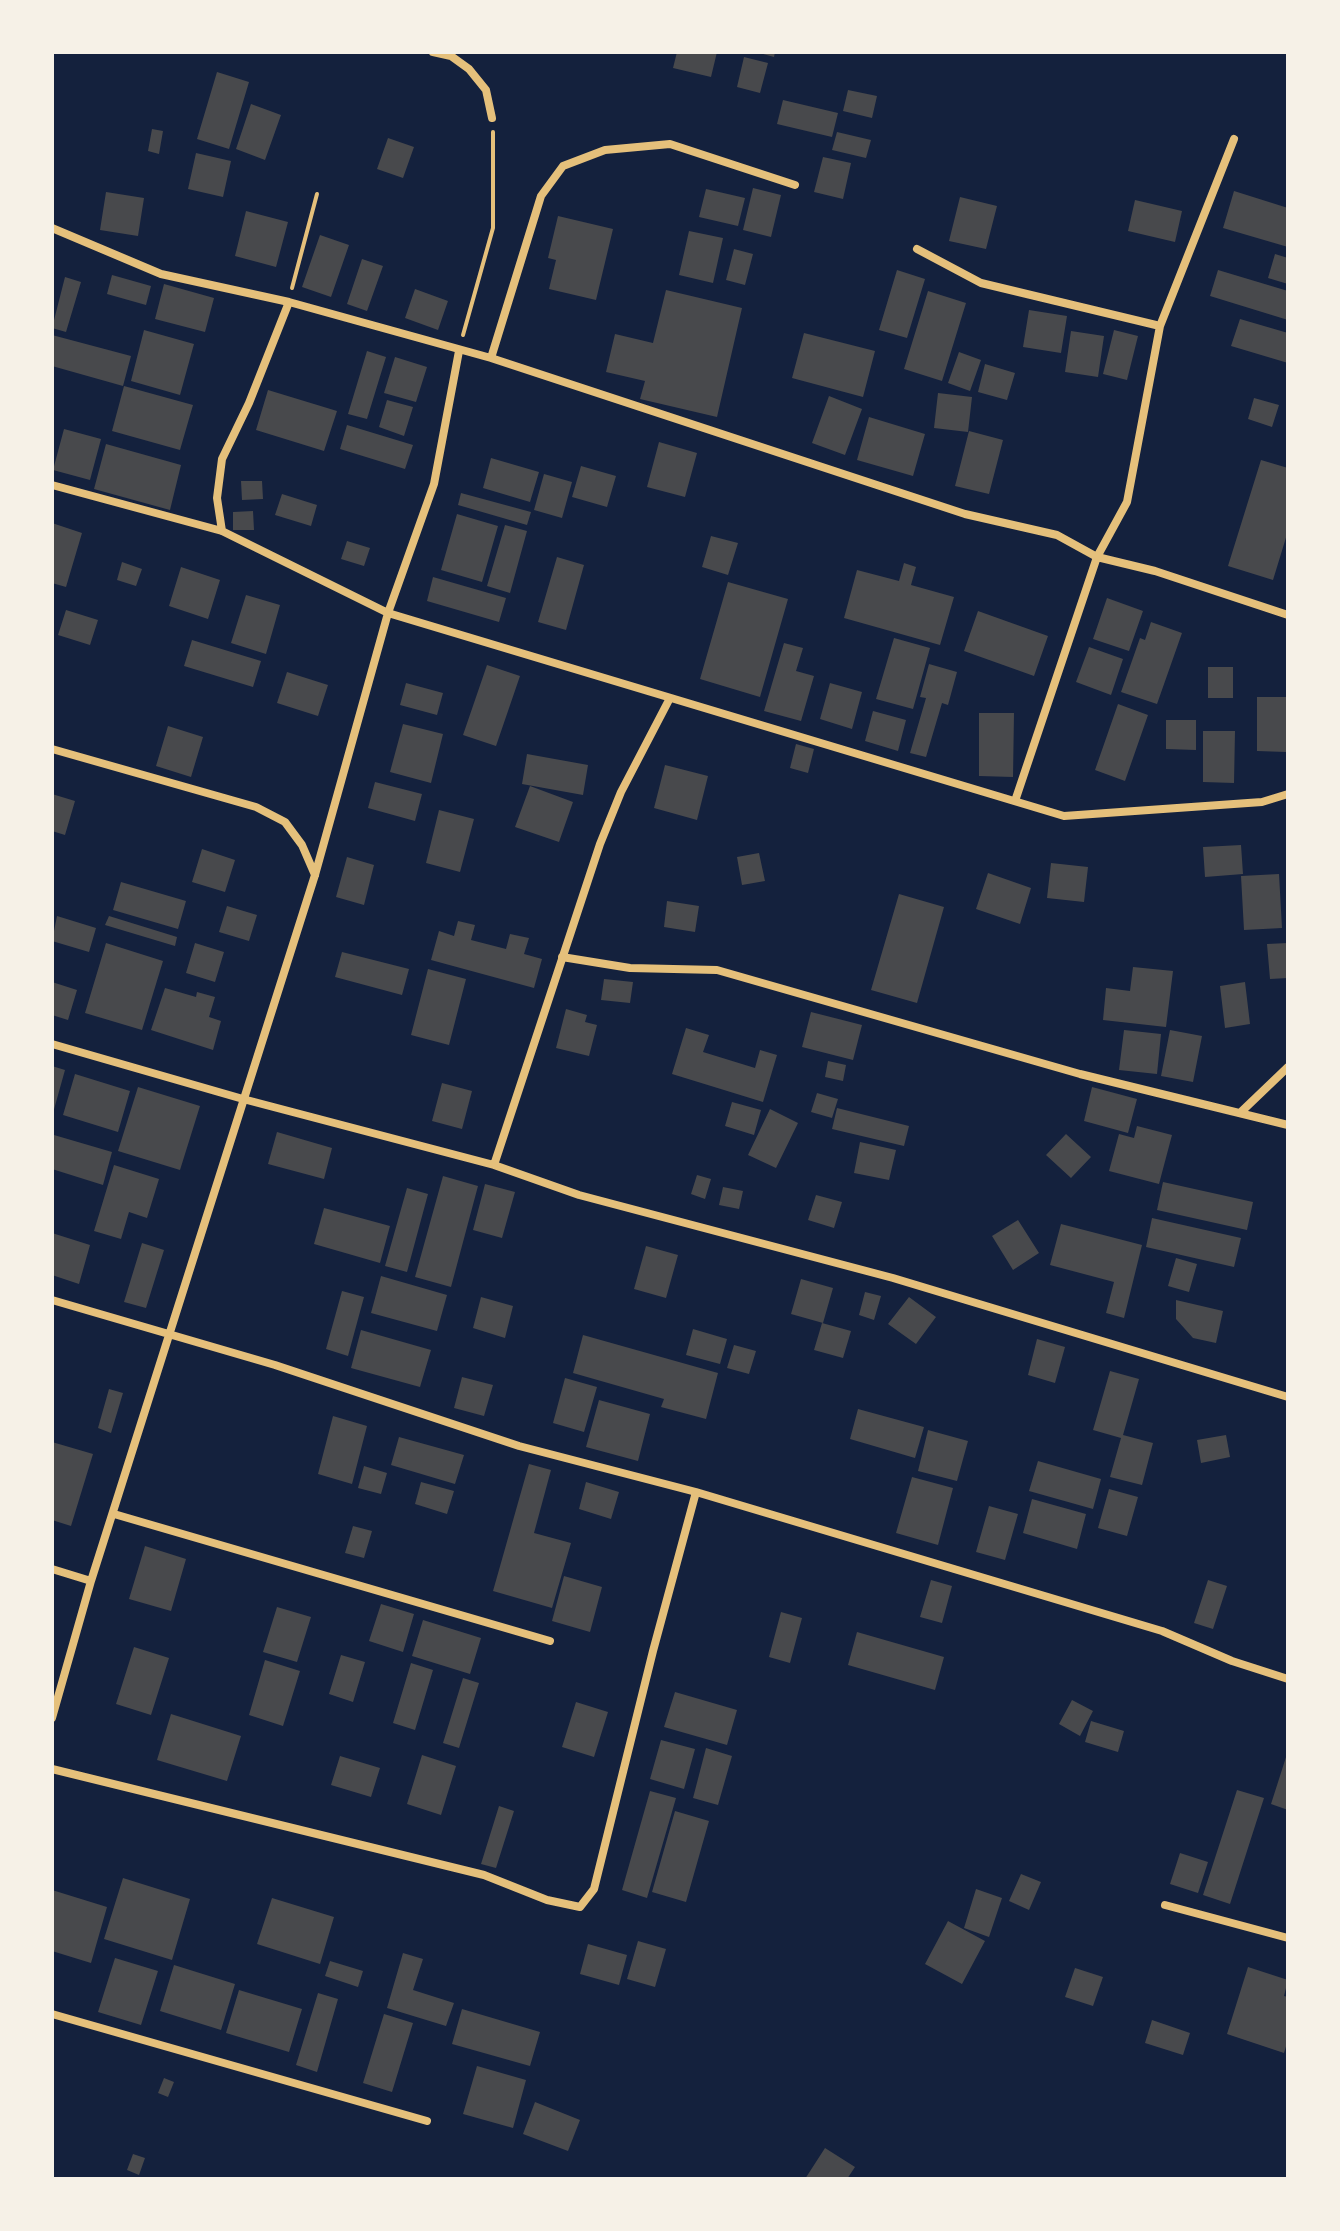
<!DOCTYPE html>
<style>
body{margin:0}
#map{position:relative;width:1340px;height:2231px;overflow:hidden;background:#14213d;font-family:"Zilla Slab",serif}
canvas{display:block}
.frame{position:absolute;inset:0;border:54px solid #f6f1e7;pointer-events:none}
</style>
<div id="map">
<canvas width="1340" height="2231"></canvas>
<div class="frame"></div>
</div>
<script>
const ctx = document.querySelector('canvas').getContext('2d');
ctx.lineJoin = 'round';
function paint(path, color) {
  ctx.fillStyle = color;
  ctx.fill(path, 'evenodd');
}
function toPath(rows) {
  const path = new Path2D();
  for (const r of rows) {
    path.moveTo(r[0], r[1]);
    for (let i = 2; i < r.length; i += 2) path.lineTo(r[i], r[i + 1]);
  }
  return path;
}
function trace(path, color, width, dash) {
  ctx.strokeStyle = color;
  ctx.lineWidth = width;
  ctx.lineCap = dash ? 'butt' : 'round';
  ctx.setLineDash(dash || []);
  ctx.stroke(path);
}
paint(toPath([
 [677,52,717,52,711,77,673,68],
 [756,52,775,52,774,57],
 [744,57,768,63,760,93,737,87],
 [217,72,249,82,229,149,197,139],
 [848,90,877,96,872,118,843,111],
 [783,100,838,113,832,137,777,124],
 [251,104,281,115,265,160,236,149],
 [152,129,163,131,159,154,148,151],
 [837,132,871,140,866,158,832,150],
 [388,138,414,147,403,178,377,169],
 [196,153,231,161,223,197,188,189],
 [823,157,851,163,843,199,814,192],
 [753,188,781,195,771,237,743,230],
 [706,189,745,198,738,226,699,217],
 [1234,191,1288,208,1288,247,1223,228],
 [106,192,144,198,138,236,100,230],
 [960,197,997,206,986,249,949,241],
 [1135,200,1182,211,1175,242,1128,231],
 [246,211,288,222,276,267,235,256],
 [558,216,613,229,596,300,549,289,556,260,548,258],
 [689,231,723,238,713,283,679,275],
 [320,235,349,245,331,297,302,287],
 [734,249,753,254,745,285,726,280],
 [1275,254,1288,258,1288,284,1268,278],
 [362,259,383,266,367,311,347,304],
 [897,270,925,279,907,338,879,330],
 [1218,270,1288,291,1288,320,1210,296],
 [112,275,151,286,146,305,107,294],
 [65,277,81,282,66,332,52,328],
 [164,284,214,298,205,332,155,319],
 [415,289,448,301,438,330,405,318],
 [666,290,742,308,717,417,640,399,645,381,606,372,615,334,653,343],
 [928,291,966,303,942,381,904,369],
 [1029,310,1067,316,1061,353,1023,347],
 [1240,319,1288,333,1288,363,1231,346],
 [144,330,194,344,180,395,131,381],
 [1114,330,1138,336,1127,380,1103,374],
 [1071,331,1104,336,1098,377,1065,372],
 [804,333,875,351,863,397,792,378],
 [52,335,131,356,123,386,52,366],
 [367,351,386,357,367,419,348,414],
 [959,352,981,360,970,391,948,383],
 [395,357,427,367,416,402,384,393],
 [985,364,1015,373,1007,400,978,392],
 [124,386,193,405,180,450,112,431],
 [268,390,337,411,324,451,256,430],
 [938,393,972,397,968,432,934,428],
 [829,396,862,409,845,455,812,443],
 [1254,398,1279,405,1272,427,1248,419],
 [387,400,413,407,404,436,379,427],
 [869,417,925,434,913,476,857,460],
 [347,425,413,445,405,469,340,449],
 [64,429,101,439,90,480,53,470],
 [969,431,1003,440,989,494,955,486],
 [659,442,697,453,685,497,647,487],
 [106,444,181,465,170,510,94,489],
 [491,458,539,472,530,502,483,488],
 [1261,460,1288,468,1288,531,1273,580,1228,566],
 [581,466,616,476,607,507,572,497],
 [544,474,572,482,562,518,534,510],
 [241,481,262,481,263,499,242,500],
 [461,493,531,512,527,525,458,505],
 [282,494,317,505,311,526,275,515],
 [253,511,254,530,233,530,233,512],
 [457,514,498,526,482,582,441,570],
 [52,523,82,533,66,587,52,583],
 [505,525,527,531,510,593,487,586],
 [711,536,738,543,728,575,702,567],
 [347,541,370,548,364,566,341,559],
 [557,557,584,565,566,630,538,622],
 [122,562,142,569,136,586,117,580],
 [904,563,916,567,911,585,954,597,940,645,844,618,857,570,899,581],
 [181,567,220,580,208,619,169,606],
 [433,577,506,598,499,622,427,601],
 [728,582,788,599,760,697,700,679],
 [246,595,280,605,266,654,231,643],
 [1107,598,1143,611,1129,651,1093,639],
 [66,610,98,620,90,645,58,635],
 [978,611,1048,636,1034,676,964,651],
 [1151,622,1182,633,1157,704,1121,692,1140,638,1145,640],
 [894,638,930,648,913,709,876,699],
 [192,640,261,661,253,687,184,666],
 [784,643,803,648,796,671,814,676,801,721,764,711],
 [1089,647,1123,659,1111,695,1076,682],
 [929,664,957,672,948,705,942,703,926,757,910,753,926,698,920,697],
 [487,665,520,676,496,746,463,735],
 [1208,667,1233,667,1233,698,1208,698],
 [287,672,328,685,318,716,277,703],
 [406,683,443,693,437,715,400,705],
 [830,683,862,692,852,729,820,719],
 [1257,697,1286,697,1286,752,1257,751],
 [1118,704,1148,715,1125,781,1095,770],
 [873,711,906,720,898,751,865,741],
 [979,713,1014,713,1013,777,979,776],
 [1166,720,1196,720,1196,750,1166,749],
 [403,724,443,734,431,783,390,772],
 [168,726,203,737,191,777,156,766],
 [1203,731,1235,731,1234,783,1203,782],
 [796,744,814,749,808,773,790,768],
 [527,754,588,765,583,795,522,784],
 [665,765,708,776,697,820,654,808],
 [375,782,422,794,415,821,368,808],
 [530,786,573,802,559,842,515,827],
 [52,794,75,801,65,835,52,831],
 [439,810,474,819,460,872,426,863],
 [1241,845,1243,874,1205,877,1203,847],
 [202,849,235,860,225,892,192,882],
 [759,853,765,881,742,885,737,857],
 [347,857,374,865,364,905,336,897],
 [1051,863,1088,867,1084,902,1047,898],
 [988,873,1031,888,1020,924,976,909],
 [1279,874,1282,928,1244,930,1241,876],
 [121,882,186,901,178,929,113,910],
 [899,894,944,907,917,1003,871,990],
 [667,901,699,906,695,932,664,927],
 [227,906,257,915,249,941,219,932],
 [57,916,96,928,89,952,52,941],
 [109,916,177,937,175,946,105,925],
 [458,921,475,925,471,940,506,949,510,934,529,938,524,954,542,959,534,988,431,960,439,931,454,936],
 [106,943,163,961,142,1030,85,1013],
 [195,943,224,952,215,982,186,973],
 [1288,943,1288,978,1270,979,1267,944],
 [342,952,409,969,402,995,335,977],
 [1133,967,1173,971,1166,1027,1103,1020,1106,988,1130,991],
 [428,969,466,979,449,1045,411,1035],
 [604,979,633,982,630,1003,601,1000],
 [52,982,77,990,68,1020,52,1015],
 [1245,982,1250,1024,1225,1028,1220,986],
 [165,988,196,997,197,992,215,997,209,1017,221,1021,213,1050,151,1030],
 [566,1009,587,1015,585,1022,597,1025,589,1056,556,1048],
 [811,1012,862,1025,853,1060,802,1047],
 [686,1028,709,1035,703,1052,755,1068,760,1050,777,1055,763,1102,672,1074],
 [1124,1030,1161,1034,1157,1074,1119,1070],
 [1170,1030,1202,1036,1193,1082,1161,1076],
 [828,1061,846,1065,843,1081,825,1077],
 [52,1066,65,1070,53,1113,52,1113],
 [75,1074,130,1091,118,1132,63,1115],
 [442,1083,472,1091,462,1129,432,1121],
 [138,1087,200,1106,180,1170,118,1151],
 [1092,1087,1137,1099,1128,1133,1084,1121],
 [817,1093,838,1099,832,1118,811,1112],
 [732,1102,761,1110,754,1135,725,1126],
 [837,1108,909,1126,904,1146,832,1129],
 [770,1109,798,1123,776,1168,748,1155],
 [1137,1126,1172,1135,1159,1184,1109,1171,1119,1134,1134,1138],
 [277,1132,332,1148,324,1179,268,1164],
 [1066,1134,1091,1157,1071,1178,1046,1155],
 [54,1135,112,1152,103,1185,52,1169],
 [860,1142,896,1150,889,1180,854,1173],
 [114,1165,159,1179,147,1218,129,1212,121,1239,94,1231],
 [697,1175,711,1179,705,1199,691,1194],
 [443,1176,478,1186,451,1287,415,1277],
 [1163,1182,1253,1202,1247,1230,1157,1210],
 [485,1184,515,1192,502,1238,473,1230],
 [723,1187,743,1191,739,1209,719,1205],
 [407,1188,428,1194,407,1272,385,1266],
 [816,1195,842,1202,834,1228,808,1220],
 [324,1208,390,1226,380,1263,314,1244],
 [1152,1218,1241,1238,1234,1267,1146,1247],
 [1018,1220,1039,1253,1013,1270,992,1236],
 [1061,1224,1142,1245,1124,1318,1106,1313,1114,1282,1050,1265],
 [52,1233,90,1245,79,1284,52,1275],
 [142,1243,164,1250,146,1308,124,1302],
 [646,1246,678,1255,666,1298,634,1289],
 [1176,1258,1197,1264,1189,1292,1168,1286],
 [381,1276,447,1295,437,1331,371,1313],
 [801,1279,833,1288,823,1323,791,1314],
 [342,1291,364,1297,348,1356,326,1349],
 [865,1292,881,1296,874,1320,859,1315],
 [481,1297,513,1306,505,1338,473,1328],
 [909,1297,936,1317,916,1344,888,1324],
 [1176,1300,1223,1311,1216,1343,1193,1338,1176,1319],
 [822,1323,851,1331,843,1358,814,1350],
 [693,1329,727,1339,720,1364,686,1355],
 [361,1330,431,1350,420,1387,351,1368],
 [583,1335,718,1373,706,1419,661,1407,664,1399,573,1373],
 [1037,1339,1065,1347,1055,1383,1028,1375],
 [734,1345,756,1351,749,1374,727,1368],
 [1110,1371,1139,1379,1123,1435,1153,1443,1142,1485,1110,1477,1121,1438,1093,1430],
 [462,1377,493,1385,484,1416,454,1408],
 [565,1378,597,1387,584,1432,553,1423],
 [109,1389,123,1393,111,1433,98,1428],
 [599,1400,650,1414,638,1461,586,1447],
 [858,1409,924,1427,915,1458,850,1439],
 [333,1416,367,1426,352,1484,318,1474],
 [928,1430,968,1441,957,1481,918,1471],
 [1226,1435,1230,1457,1201,1463,1197,1440],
 [399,1437,464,1455,455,1484,391,1465],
 [52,1442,93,1454,71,1526,52,1520],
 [1038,1461,1101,1479,1093,1509,1029,1491],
 [529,1464,551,1470,534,1533,571,1543,552,1608,493,1591],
 [364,1466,387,1473,381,1494,358,1488],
 [912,1477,953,1488,938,1545,896,1533],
 [421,1482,454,1491,447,1514,415,1504],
 [586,1482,619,1492,611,1519,579,1509],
 [1109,1489,1138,1497,1127,1536,1098,1528],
 [1032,1499,1086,1514,1077,1549,1023,1533],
 [989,1506,1018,1514,1005,1560,976,1552],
 [353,1526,372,1531,364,1558,345,1553],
 [145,1546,186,1559,171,1611,129,1599],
 [564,1576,602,1587,590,1632,552,1621],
 [931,1580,952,1586,942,1623,920,1617],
 [1208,1580,1227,1586,1213,1629,1194,1623],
 [381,1604,414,1614,403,1652,369,1641],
 [277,1607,311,1617,297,1662,263,1652],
 [781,1612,802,1618,790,1663,769,1657],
 [423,1620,481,1638,470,1674,412,1656],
 [857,1632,944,1657,935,1690,848,1665],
 [134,1647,169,1658,151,1715,116,1704],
 [341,1655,365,1662,353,1702,329,1694],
 [265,1660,300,1671,283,1726,249,1715],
 [411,1663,433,1670,415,1730,393,1723],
 [463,1678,479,1683,459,1748,443,1743],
 [675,1692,737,1710,727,1745,664,1727],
 [1072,1700,1093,1711,1080,1736,1059,1724],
 [576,1702,608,1712,594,1757,562,1747],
 [171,1714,241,1736,227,1781,157,1760],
 [1091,1721,1124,1731,1118,1752,1085,1742],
 [661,1740,695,1749,684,1789,650,1779],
 [706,1748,732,1756,718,1805,693,1798],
 [1287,1754,1288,1754,1288,1810,1271,1804],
 [422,1755,456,1766,441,1815,407,1804],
 [340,1756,380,1768,371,1797,331,1785],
 [1237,1790,1264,1798,1230,1904,1203,1895],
 [650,1791,676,1798,647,1898,622,1890],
 [499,1806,514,1811,496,1868,481,1864],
 [675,1811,709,1821,686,1902,652,1892],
 [1180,1853,1208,1862,1198,1893,1170,1884],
 [1021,1874,1041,1882,1029,1910,1009,1901],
 [123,1878,190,1899,172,1960,104,1939],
 [976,1889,1002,1898,989,1937,964,1928],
 [52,1890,107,1907,91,1963,52,1951],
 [272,1898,334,1917,320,1964,257,1944],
 [948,1921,985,1941,962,1984,925,1964],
 [638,1941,666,1949,655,1987,627,1979],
 [588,1944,627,1955,619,1985,580,1974],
 [403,1953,423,1959,413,1990,454,2003,446,2026,387,2008],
 [115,1958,158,1971,141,2025,98,2012],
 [330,1961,363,1971,358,1987,325,1976],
 [174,1965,235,1984,221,2030,160,2011],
 [1248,1967,1288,1980,1284,1996,1288,1997,1288,2040,1284,2053,1227,2034],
 [1075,1968,1103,1977,1093,2006,1065,1997],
 [239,1990,302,2009,289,2052,226,2033],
 [318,1993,338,1999,317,2072,296,2065],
 [462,2009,540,2032,530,2066,452,2044],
 [384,2014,413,2023,392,2092,363,2083],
 [1152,2020,1190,2033,1183,2055,1145,2043],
 [477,2066,526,2080,513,2128,463,2114],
 [164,2078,174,2082,168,2097,158,2093],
 [535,2102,580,2120,568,2151,523,2134],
 [825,2148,855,2167,847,2179,805,2179],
 [133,2154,145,2158,139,2175,127,2170]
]), '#48494c');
trace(toPath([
 [292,288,317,194],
 [463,335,493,228,493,132]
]), '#e5c07b', 4);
trace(toPath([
 [433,52,451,56,469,69,486,90,492,118],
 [52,228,161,274,289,302,491,358,965,514,1057,535,1097,557,1155,571,1288,615],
 [917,249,981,283,1160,326],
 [491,358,541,196,563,166,605,150,670,144,795,185],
 [52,485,222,531,388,613,1064,816,1262,802,1288,794],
 [222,531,217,498,222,459,249,403,289,302],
 [52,749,256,807,285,822,302,845,315,875],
 [1015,801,1097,557,1127,502,1160,326,1234,139],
 [562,957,630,968,717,970,1080,1074,1288,1125],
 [52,1044,243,1099,494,1165,600,844,621,792,670,698],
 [1241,1112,1288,1067],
 [494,1165,579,1195,893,1278,1288,1397],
 [52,1300,275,1365,519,1446,696,1492,1162,1631,1232,1661,1288,1679],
 [114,1514,550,1641],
 [52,1569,91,1581],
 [52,1718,91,1581,315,875,388,613,434,484,459,351],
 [52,1769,484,1875,547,1900,580,1907,594,1889,653,1651,696,1492],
 [1165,1905,1288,1938],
 [52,2014,427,2121]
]), '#e5c07b', 8);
</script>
